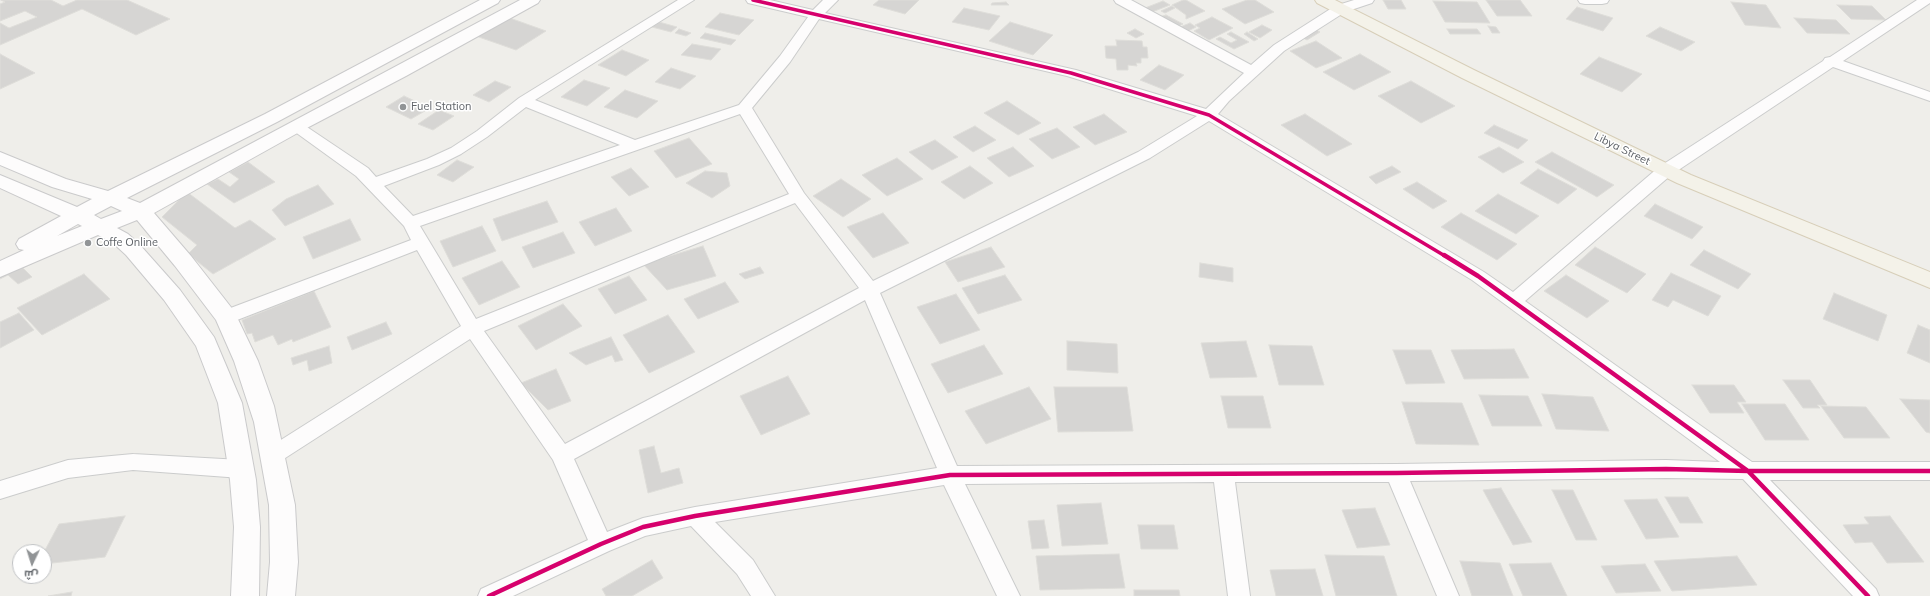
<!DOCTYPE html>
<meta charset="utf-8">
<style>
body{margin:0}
#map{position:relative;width:1930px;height:596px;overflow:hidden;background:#efeeea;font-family:Mulish,Cairo,sans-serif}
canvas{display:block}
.north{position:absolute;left:12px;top:544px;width:40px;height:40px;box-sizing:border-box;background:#fff;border:1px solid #bfc1c3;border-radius:50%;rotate:184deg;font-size:11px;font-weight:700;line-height:16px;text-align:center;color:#5f6368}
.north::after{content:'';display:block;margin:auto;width:14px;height:18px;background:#919496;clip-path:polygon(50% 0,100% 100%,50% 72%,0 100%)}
</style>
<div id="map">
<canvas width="1930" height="596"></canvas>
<div class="north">ش</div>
</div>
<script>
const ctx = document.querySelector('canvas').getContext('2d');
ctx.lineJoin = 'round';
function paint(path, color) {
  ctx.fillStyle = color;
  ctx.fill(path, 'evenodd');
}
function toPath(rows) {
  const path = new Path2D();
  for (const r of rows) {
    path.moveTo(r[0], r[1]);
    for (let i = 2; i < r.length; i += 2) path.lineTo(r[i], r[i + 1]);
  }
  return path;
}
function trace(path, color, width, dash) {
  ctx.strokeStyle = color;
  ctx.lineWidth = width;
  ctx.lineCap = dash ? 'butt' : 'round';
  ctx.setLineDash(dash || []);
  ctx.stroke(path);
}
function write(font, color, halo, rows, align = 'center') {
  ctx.font = font + ' Mulish,sans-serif';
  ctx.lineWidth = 3;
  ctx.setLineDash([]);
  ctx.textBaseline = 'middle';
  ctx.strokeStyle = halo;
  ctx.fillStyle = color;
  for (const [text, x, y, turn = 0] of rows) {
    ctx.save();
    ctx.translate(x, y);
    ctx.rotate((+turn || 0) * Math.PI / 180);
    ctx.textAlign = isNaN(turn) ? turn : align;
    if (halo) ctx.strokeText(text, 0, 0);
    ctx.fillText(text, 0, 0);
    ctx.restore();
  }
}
const building = toPath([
 [1,0,51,0,63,6,77,0,127,0,170,19,136,35,82,9,0,45,0,23,9,28,37,17,25,11,0,21,0,4,5,2,1,0],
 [879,0,919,0,905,14,873,5,879,0],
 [1183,0,1186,0,1205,11,1186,19,1186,15,1172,5,1183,0],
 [1247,0,1255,0,1274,12,1245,24,1222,9,1247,0],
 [1383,0,1401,0,1406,9,1388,9,1383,0],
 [1486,0,1520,0,1532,16,1497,16,1486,0],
 [1163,1,1170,5,1152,12,1140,10,1163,1],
 [1433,1,1477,2,1490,23,1445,22,1433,1],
 [1006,2,1009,5,991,5,992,3,1006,2],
 [1731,2,1766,5,1781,28,1745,25,1731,2],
 [1837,5,1872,6,1886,20,1851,19,1837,5],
 [1172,6,1175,8,1165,13,1161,11,1172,6],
 [1577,7,1613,18,1603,31,1566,19,1577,7],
 [964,8,1000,16,989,30,952,22,964,8],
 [720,13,754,20,739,35,705,27,720,13],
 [1166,15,1183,24,1170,30,1159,17,1166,15],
 [507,17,546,31,516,50,476,36,507,17],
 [1212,17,1233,28,1209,40,1194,31,1200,28,1195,25,1212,17],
 [1794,18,1836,20,1850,34,1807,33,1794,18],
 [659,22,677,27,671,32,652,27,659,22],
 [1010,22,1053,35,1033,55,989,41,1010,22],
 [1190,23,1196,27,1180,35,1173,30,1190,23],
 [1262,25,1272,30,1260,38,1249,32,1262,25],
 [1488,26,1496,27,1500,33,1492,33,1488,26],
 [1660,27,1695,42,1681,51,1646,36,1660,27],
 [1313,28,1320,32,1307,40,1299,36,1313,28],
 [679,29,691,33,686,36,675,33,679,29],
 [1135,29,1144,34,1136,38,1127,33,1135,29],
 [1447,29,1477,29,1481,34,1450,34,1447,29],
 [1231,32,1249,42,1234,49,1216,39,1220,37,1231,43,1237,40,1227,34,1231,32],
 [1247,32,1258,39,1254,41,1244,34,1247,32],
 [705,33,736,40,731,45,700,38,705,33],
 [1116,40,1142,41,1143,47,1147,47,1148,58,1141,58,1141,63,1136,63,1137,66,1128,65,1128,70,1117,70,1116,59,1106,58,1105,46,1117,46,1116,40],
 [1316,41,1342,58,1316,68,1290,51,1316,41],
 [692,44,721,49,711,60,681,55,692,44],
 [622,50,649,60,626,76,598,65,622,50],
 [0,54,35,73,0,89,0,54],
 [1360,54,1391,72,1354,90,1323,72,1360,54],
 [1599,57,1642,74,1622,92,1580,74,1599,57],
 [1159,65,1184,75,1165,90,1140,80,1159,65],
 [671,68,696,76,680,89,655,82,671,68],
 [584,80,610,88,587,106,561,97,584,80],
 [495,81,511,87,489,102,473,95,495,81],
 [1411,81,1455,106,1421,123,1378,96,1411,81],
 [625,90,658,101,637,118,604,107,625,90],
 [404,96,430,108,411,119,386,107,404,96],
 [1007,101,1041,123,1018,135,984,113,1007,101],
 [439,110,454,116,433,130,418,124,439,110],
 [1104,114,1127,132,1095,145,1073,127,1104,114],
 [1305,114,1352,144,1327,156,1281,125,1305,114],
 [1494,125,1528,140,1518,149,1484,133,1494,125],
 [975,126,996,140,973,152,953,137,975,126],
 [1057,128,1080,147,1052,159,1029,139,1057,128],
 [689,138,712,164,676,178,654,151,689,138],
 [935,140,958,157,932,170,909,152,935,140],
 [1013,147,1034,166,1009,177,987,158,1013,147],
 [1499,147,1524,162,1503,173,1478,157,1499,147],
 [1552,152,1614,185,1597,197,1535,162,1552,152],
 [897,158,923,179,887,196,862,175,897,158],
 [457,160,474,167,453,182,437,175,457,160],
 [248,162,275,182,234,203,207,184,218,179,230,187,239,179,229,172,248,162],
 [970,166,993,183,964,199,941,182,970,166],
 [1392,166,1401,172,1376,184,1369,177,1392,166],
 [631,168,649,187,629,196,611,177,631,168],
 [1538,169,1577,189,1558,204,1520,183,1538,169],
 [705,171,727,173,730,186,712,198,686,183,705,171],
 [841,179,871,199,843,217,813,196,841,179],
 [1417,182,1447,201,1433,209,1403,189,1417,182],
 [318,185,334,204,285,226,272,210,286,199,318,185],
 [187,192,235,228,250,220,276,239,213,274,188,254,197,245,162,217,187,192],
 [1498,194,1539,216,1516,234,1475,211,1498,194],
 [547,201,558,222,502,241,493,219,547,201],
 [1655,204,1703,227,1692,239,1644,216,1655,204],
 [616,208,632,231,595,246,579,222,616,208],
 [883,213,909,243,873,258,847,227,883,213],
 [1461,213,1517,244,1497,260,1441,227,1461,213],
 [350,219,361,240,313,259,303,237,350,219],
 [482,226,496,251,453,267,440,241,482,226],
 [563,232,575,253,533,268,522,247,563,232],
 [703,246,716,276,667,290,643,264,703,246],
 [991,247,1005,267,958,282,945,262,991,247],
 [1595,247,1646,274,1627,293,1575,265,1595,247],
 [1704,250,1751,274,1738,289,1690,265,1704,250],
 [47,256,23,268,32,277,18,284,8,275,0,279,0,273,47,256],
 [502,261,520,287,479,305,462,278,502,261],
 [1200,263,1233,268,1233,282,1199,277,1200,263],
 [760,267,764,273,745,279,739,274,760,267],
 [1671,273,1721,296,1708,316,1673,300,1668,307,1652,300,1671,273],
 [84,274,110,299,42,335,17,308,84,274],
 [1005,275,1022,300,978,314,962,288,1005,275],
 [1566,275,1609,301,1587,318,1544,291,1566,275],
 [629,276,647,300,615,314,598,289,629,276],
 [725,282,739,302,698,319,684,299,725,282],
 [314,291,331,327,293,342,292,339,278,345,273,335,255,342,252,333,247,334,242,320,314,291],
 [1834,293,1887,315,1878,341,1823,319,1834,293],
 [956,294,980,330,940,344,917,307,956,294],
 [563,304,582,326,536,350,518,326,563,304],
 [19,313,34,330,0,348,0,322,19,313],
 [668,315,695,352,649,373,623,335,668,315],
 [386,322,392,334,352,350,347,337,386,322],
 [1918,325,1930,330,1930,363,1907,353,1918,325],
 [611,337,623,360,615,362,612,355,586,365,569,353,611,337],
 [1067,341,1117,344,1118,373,1067,370,1067,341],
 [1246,341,1257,377,1210,378,1201,343,1246,341],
 [984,345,1003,374,948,393,931,364,984,345],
 [1269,345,1312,346,1324,385,1279,385,1269,345],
 [329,346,332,363,309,371,307,360,293,365,291,358,329,346],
 [1514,349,1529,378,1464,379,1451,350,1514,349],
 [1393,350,1431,350,1445,383,1406,384,1393,350],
 [556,369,571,401,548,410,521,383,556,369],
 [788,376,810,414,761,435,740,396,788,376],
 [1783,380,1810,380,1827,405,1817,405,1820,408,1803,408,1783,380],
 [1692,385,1734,385,1746,402,1737,402,1744,413,1710,413,1692,385],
 [1029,387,1051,419,986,444,965,411,1029,387],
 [1054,387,1127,387,1133,431,1058,432,1054,387],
 [1542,394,1593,397,1609,431,1556,429,1542,394],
 [1479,395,1528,396,1542,426,1492,426,1479,395],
 [1221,396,1263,396,1271,428,1228,428,1221,396],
 [1900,399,1930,400,1930,433,1926,432,1900,399],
 [1402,402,1462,403,1479,445,1416,444,1402,402],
 [1742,404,1785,404,1809,440,1765,440,1742,404],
 [1821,406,1866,407,1890,438,1844,438,1821,406],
 [654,446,661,473,679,468,683,483,648,493,639,450,654,446],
 [1501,488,1532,542,1513,545,1483,490,1501,488],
 [1552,490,1573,490,1597,540,1576,540,1552,490],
 [1665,497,1688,497,1703,523,1680,523,1665,497],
 [1657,499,1679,537,1646,539,1624,500,1657,499],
 [1101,503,1108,544,1062,546,1057,505,1101,503],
 [1375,508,1390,545,1357,548,1342,510,1375,508],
 [125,516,105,557,44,564,44,552,59,524,125,516],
 [1890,516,1924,562,1887,563,1872,542,1855,543,1843,525,1869,524,1864,517,1890,516],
 [1044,520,1049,548,1032,549,1028,521,1044,520],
 [1138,525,1174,525,1178,549,1141,549,1138,525],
 [1119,554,1125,588,1040,590,1036,556,1119,554],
 [1325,555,1384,556,1397,596,1336,596,1325,555],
 [1737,556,1757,585,1672,591,1654,561,1737,556],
 [652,560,663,578,632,596,606,596,602,589,652,560],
 [1460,561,1500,563,1513,596,1472,596,1460,561],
 [1551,563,1567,596,1523,596,1509,564,1551,563],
 [1645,564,1661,591,1616,593,1601,566,1645,564],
 [1315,569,1323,596,1276,596,1270,570,1315,569],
 [1134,590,1179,590,1180,596,1134,596,1134,590],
 [72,592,71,596,48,596,72,592]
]);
paint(building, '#d6d5d3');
trace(building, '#deddd9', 1);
const street = toPath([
 [678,0,694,0,535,100,635,140,739,105,780,56,808,17,748,3,746,0,770,0,813,10,823,0,838,0,825,13,1076,70,1206,109,1244,73,1116,3,1114,0,1131,0,1251,65,1274,45,1335,6,1354,0,1374,0,1372,3,1345,12,1284,51,1229,101,1218,114,1484,272,1513,292,1659,167,1823,61,1825,58,1830,57,1917,0,1930,0,1930,3,1843,61,1930,92,1930,101,1833,67,1671,175,1525,301,1752,462,1930,462,1930,480,1770,480,1876,589,1879,596,1853,596,1743,479,1666,478,1410,481,1459,596,1437,596,1389,482,1235,482,1250,596,1228,596,1214,482,965,484,1020,596,997,596,944,485,715,522,753,560,775,596,751,596,737,574,691,526,645,536,609,551,513,596,478,596,481,589,588,540,553,460,470,339,279,462,272,464,265,462,262,456,265,450,461,326,417,250,232,322,226,324,220,322,217,317,220,312,411,240,404,226,356,176,291,129,288,126,291,123,301,123,368,168,376,177,427,159,451,148,477,131,519,98,678,0],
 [819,19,1067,76,1197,116,1138,152,873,281,804,193,752,108,790,62,819,19],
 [526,107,620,145,413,216,384,186,439,165,461,154,487,137,526,107],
 [740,114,789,194,476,319,420,226,740,114],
 [1209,121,1472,280,1720,462,1666,460,1396,464,957,466,880,293,1150,158,1209,121],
 [795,203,859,288,565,444,484,331,795,203],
 [865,300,937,468,695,507,643,518,607,532,574,459,865,300],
 [1578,0,1609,0,1607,3,1602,4,1585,4,1580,3,1578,0],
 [133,454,241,460,248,463,251,469,248,475,241,478,133,470,68,478,0,499,0,481,68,460,133,454]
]);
const secondary = toPath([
 [480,0,500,0,498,3,277,122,127,198,140,203,520,0,540,0,538,3,406,76,303,130,154,213,191,256,234,311,258,361,274,406,295,505,298,562,295,596,267,596,270,562,269,505,254,422,234,361,216,320,175,266,137,220,117,228,128,234,140,245,180,290,214,337,242,403,256,480,260,527,259,596,231,596,234,527,230,480,218,403,196,346,164,300,126,255,114,244,98,235,0,277,0,261,24,250,19,249,16,244,19,239,61,216,0,188,0,175,77,207,92,199,52,187,0,165,0,152,66,179,108,191,265,114,480,0],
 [111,206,122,211,101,219,94,215,111,206],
 [78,224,82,226,57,236,78,224]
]);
const primary = toPath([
 [1315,0,1335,0,1474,70,1691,175,1930,272,1930,288,1677,183,1462,78,1317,3,1315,0]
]);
trace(street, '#cbcccc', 2);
trace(secondary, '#cacacb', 2);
trace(primary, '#d7ceb8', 2);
paint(street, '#fdfcfc');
paint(secondary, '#fdfcfc');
paint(primary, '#f4f2e9');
trace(toPath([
 [753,0,1071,73,1209,115,1445,256]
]), '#d6006c', 3.5);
trace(toPath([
 [1444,255,1478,276,1748,471,1868,596],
 [489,596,601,544,643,527,695,516,950,475,1396,473,1666,469,1748,471,1930,471]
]), '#d6006c', 4.5);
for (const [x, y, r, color] of [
 [403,107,4,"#919496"],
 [88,243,4,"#919496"]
]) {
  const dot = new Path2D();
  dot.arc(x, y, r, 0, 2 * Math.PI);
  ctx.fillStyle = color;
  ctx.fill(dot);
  trace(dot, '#fff', 1.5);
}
write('11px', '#5f6368', '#fff', [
 ["Fuel Station",411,107],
 ["Coffe Online",96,243]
], 'left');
write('11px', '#5f6368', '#fff', [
 ["Libya Street",1622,149,26]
]);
</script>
